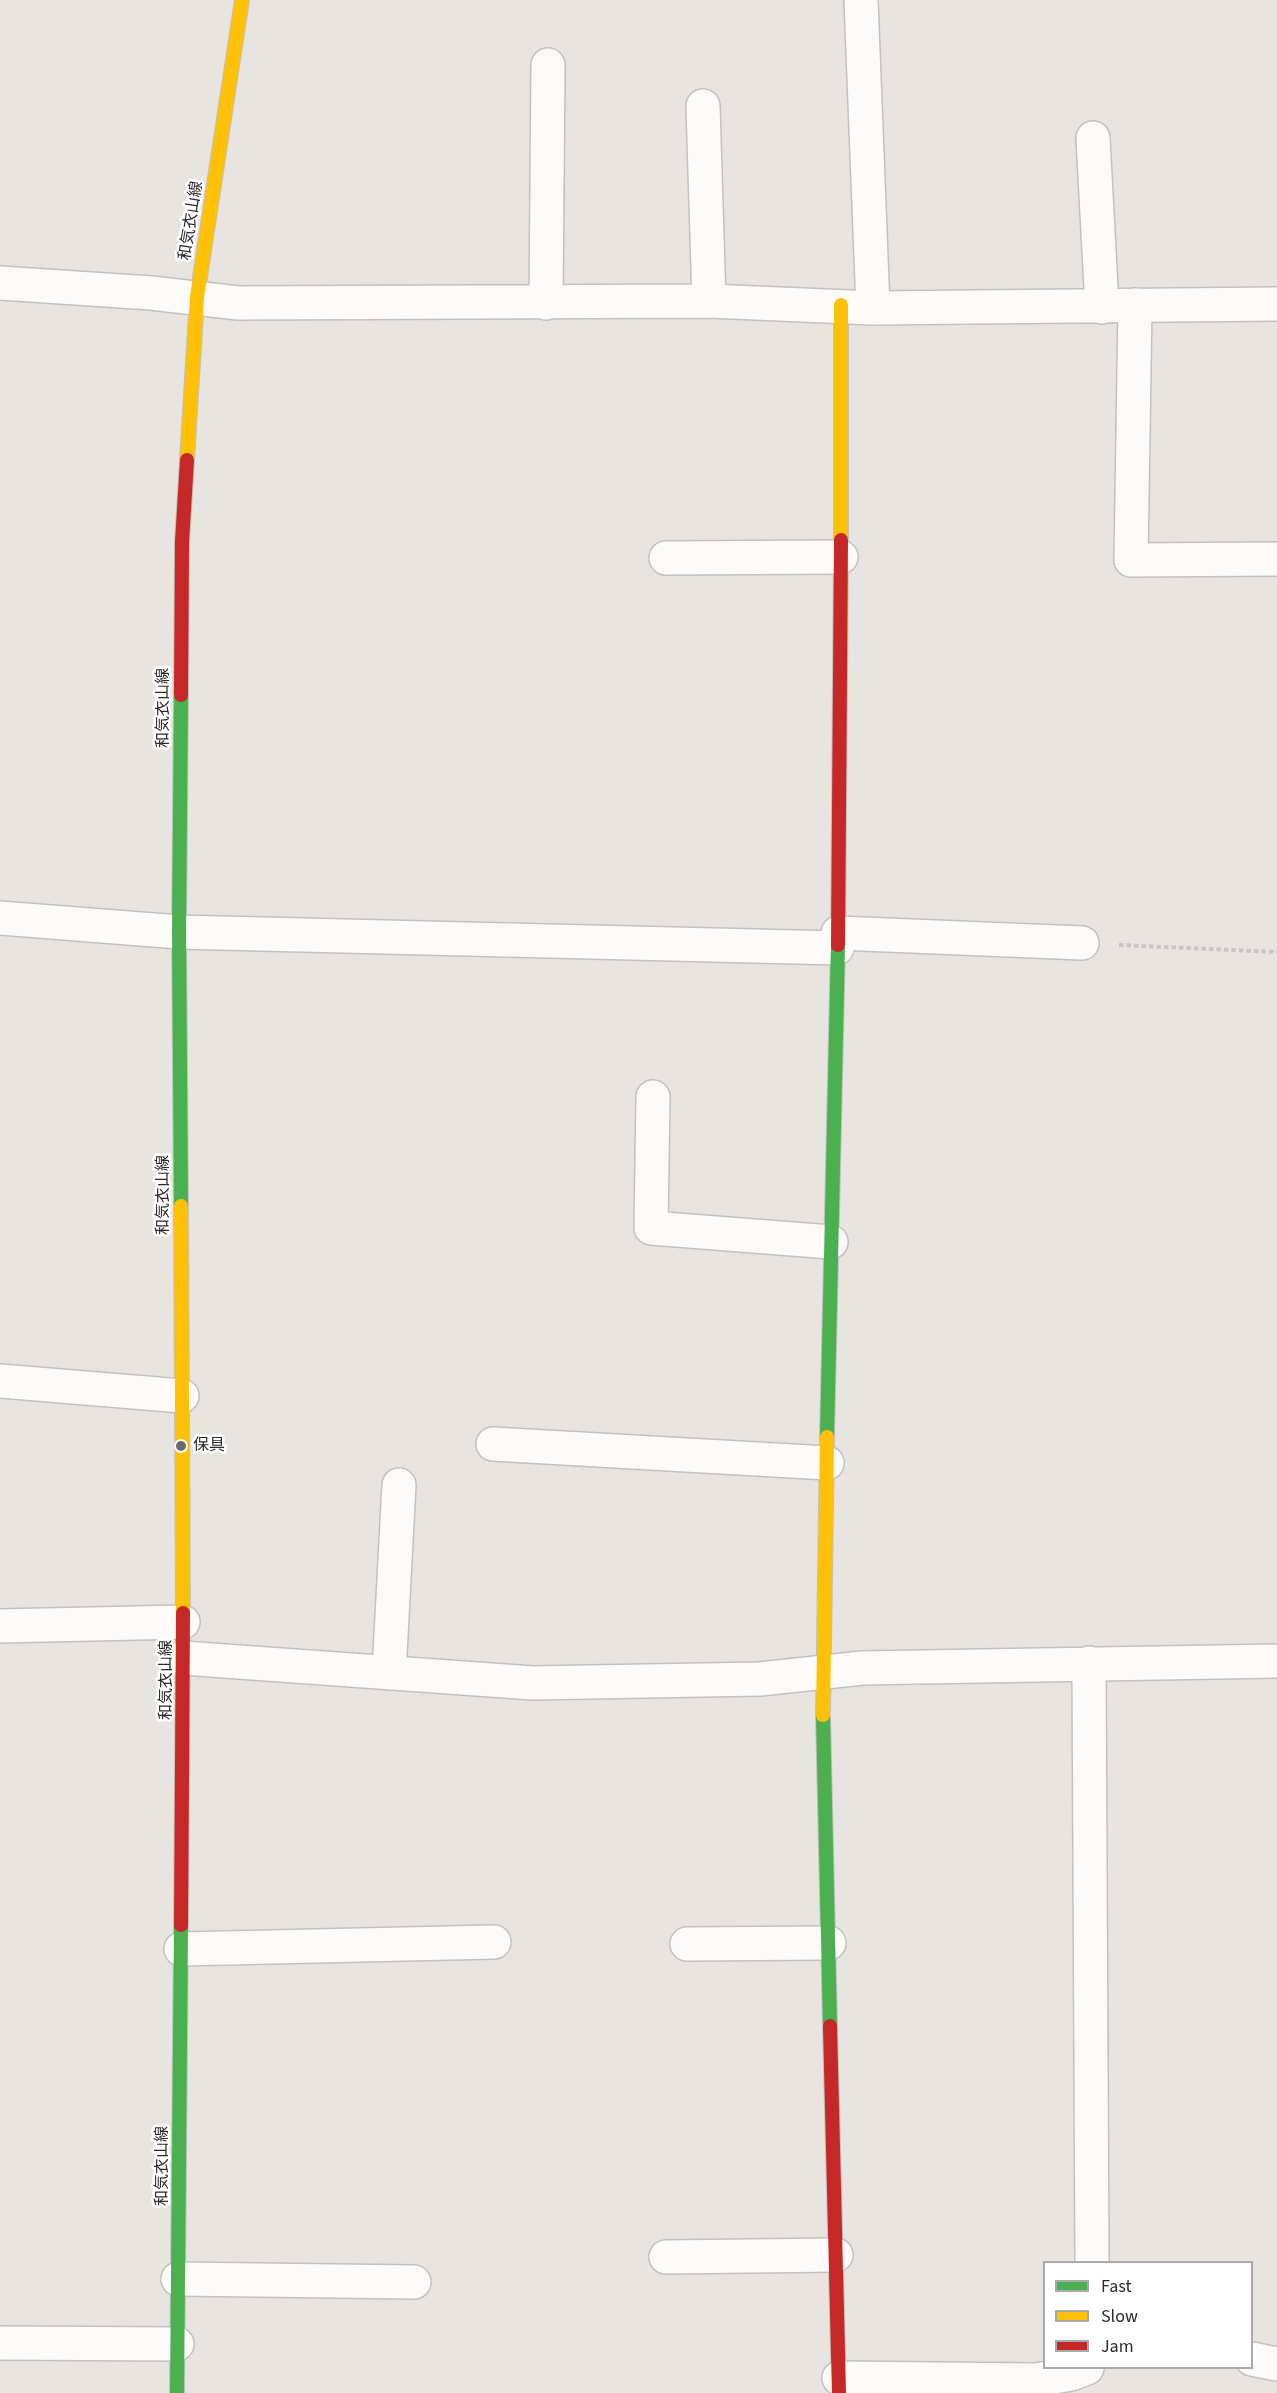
<!DOCTYPE html>
<meta charset="utf-8">
<style>
body{margin:0}
#map{position:relative;width:1277px;height:2393px;overflow:hidden;background:#e8e5e1;font-family:"Source Sans 3",sans-serif}
canvas{display:block}
.legend{position:absolute;left:1043px;top:2261px;width:210px;height:108px;box-sizing:border-box;background:#fff;border:2px solid #aaa;margin:0;padding:8px 10px;list-style:none;font-size:18px;color:#2a2a2a}
.legend li{display:flex;align-items:center;gap:12px;height:30px}
.legend b{width:30px;border:2px solid #aaa}
</style>
<div id="map">
<canvas width="1277" height="2393"></canvas>
<ul class="legend">
<li><b style="height:8px;background:#4caf50"></b>Fast</li>
<li><b style="height:8px;background:#ffc107"></b>Slow</li>
<li><b style="height:8px;background:#c62828"></b>Jam</li>
</ul>
</div>
<script>
const ctx = document.querySelector('canvas').getContext('2d');
ctx.lineJoin = 'round';
function toPath(rows) {
  const path = new Path2D();
  for (const r of rows) {
    path.moveTo(r[0], r[1]);
    for (let i = 2; i < r.length; i += 2) path.lineTo(r[i], r[i + 1]);
  }
  return path;
}
function trace(path, color, width, dash) {
  ctx.strokeStyle = color;
  ctx.lineWidth = width;
  ctx.lineCap = dash ? 'butt' : 'round';
  ctx.setLineDash(dash || []);
  ctx.stroke(path);
}
function write(font, color, halo, rows, align = 'center') {
  ctx.font = font + ' "Source Sans 3","Noto Sans JP",sans-serif';
  ctx.lineWidth = 5;
  ctx.setLineDash([]);
  ctx.textBaseline = 'middle';
  ctx.strokeStyle = halo;
  ctx.fillStyle = color;
  for (const [text, x, y, turn = 0] of rows) {
    ctx.save();
    ctx.translate(x, y);
    ctx.rotate((+turn || 0) * Math.PI / 180);
    ctx.textAlign = isNaN(turn) ? turn : align;
    if (halo) ctx.strokeText(text, 0, 0);
    ctx.fillText(text, 0, 0);
    ctx.restore();
  }
}
const street = toPath([
 [861,0,873,308],
 [703,106,709,301],
 [1093,138,1102,307],
 [0,283,151,293,238,303,709,301,873,308,1277,304],
 [546,303,548,65],
 [1135,305,1131,560,1277,559],
 [666,558,841,557],
 [0,918,179,932,837,948],
 [838,933,1082,943],
 [653,1097,651,1228,831,1242],
 [0,1381,182,1396],
 [493,1444,827,1463],
 [0,1626,183,1622],
 [183,1658,533,1683,760,1679,862,1668,1277,1661],
 [1089,1663,1092,2262],
 [389,1673,399,1485],
 [687,1944,829,1943],
 [181,1949,494,1942],
 [666,2257,836,2255],
 [178,2279,414,2282],
 [0,2343,177,2344],
 [1252,2359,1277,2364],
 [839,2378,1036,2380,1071,2374,1087,2368]
]);
const fast = toPath([
 [181,1206,179,932,181,695],
 [827,1437,838,945],
 [823,1715,830,2026],
 [177,2393,181,1925]
]);
const slow = toPath([
 [841,305,841,540],
 [187,460,197,297,242,0],
 [181,1206,183,1613],
 [823,1715,827,1437]
]);
const jam = toPath([
 [181,695,182,542,187,460],
 [838,945,841,540],
 [181,1925,183,1613],
 [830,2026,839,2393]
]);
trace(street, '#c2c1c0', 36);
trace(fast, '#c2c1c0', 16);
trace(slow, '#c2c1c0', 16);
trace(jam, '#c2c1c0', 16);
trace(toPath([
 [1119,945,1277,952]
]), '#c6c6c5', 4, [4.5, 3]);
trace(street, '#fcfbfa', 33);
trace(fast, '#4caf50', 14);
trace(slow, '#ffc107', 14);
trace(jam, '#c62828', 14);
for (const [x, y, r, color] of [
 [181,1446,6,"#6c6b6a"]
]) {
  const dot = new Path2D();
  dot.arc(x, y, r, 0, 2 * Math.PI);
  ctx.fillStyle = color;
  ctx.fill(dot);
  trace(dot, '#fff', 2);
}
write('16px', '#2a2a2a', '#fff', [
 ["和気衣山線",192,221,-81],
 ["和気衣山線",164,708,-90],
 ["和気衣山線",164,1195,-90],
 ["和気衣山線",167,1680,-90],
 ["和気衣山線",163,2166,-90]
]);
write('16px', '#2a2a2a', '#fff', [
 ["保具",193,1446]
], 'left');
</script>
